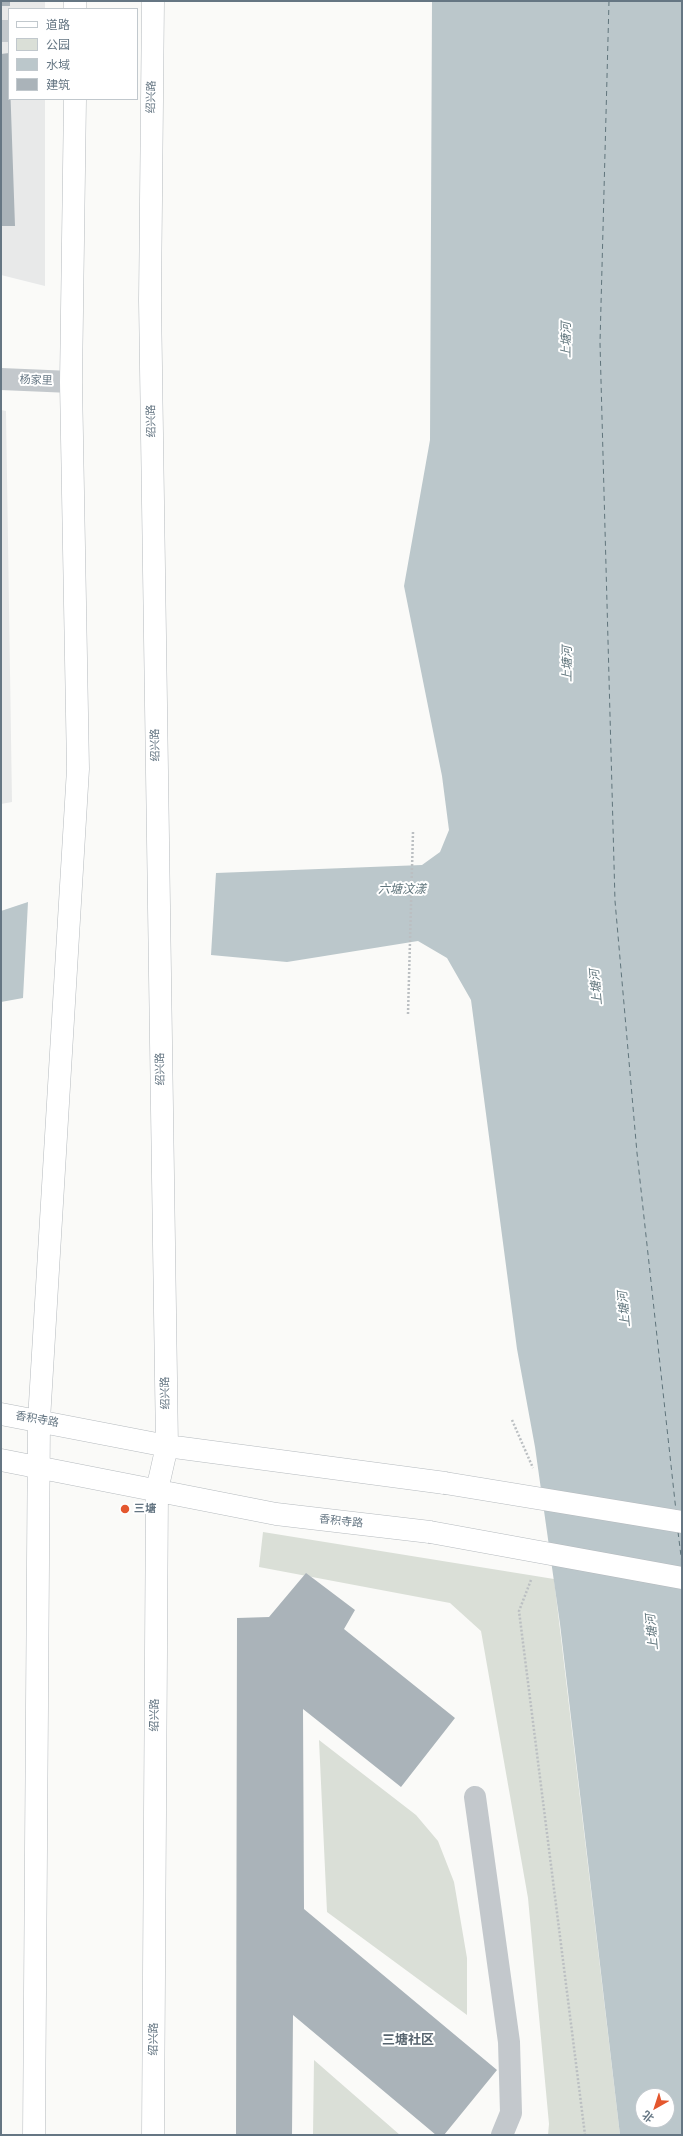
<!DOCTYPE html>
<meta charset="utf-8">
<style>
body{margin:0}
#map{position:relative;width:683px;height:2136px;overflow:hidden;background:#fafaf8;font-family:Jost,"Noto Sans SC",sans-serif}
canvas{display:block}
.frame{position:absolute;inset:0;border:2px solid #657683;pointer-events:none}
.legend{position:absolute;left:8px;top:8px;width:130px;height:92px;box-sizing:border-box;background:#fff;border:1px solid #c1c8cd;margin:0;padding:5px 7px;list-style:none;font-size:12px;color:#657683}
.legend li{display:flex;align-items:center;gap:8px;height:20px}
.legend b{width:20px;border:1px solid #c1c8cd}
.north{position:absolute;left:635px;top:2088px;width:40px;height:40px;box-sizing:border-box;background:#fff;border:1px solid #c1c8cd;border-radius:50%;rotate:219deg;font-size:11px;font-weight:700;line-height:16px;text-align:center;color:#657683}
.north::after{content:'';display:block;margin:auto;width:14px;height:18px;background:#e4572e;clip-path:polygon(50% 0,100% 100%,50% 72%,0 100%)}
</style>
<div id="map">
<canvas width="683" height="2136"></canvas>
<div class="frame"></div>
<ul class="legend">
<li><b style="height:5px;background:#fff"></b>道路</li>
<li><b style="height:11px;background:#dadfd7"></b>公园</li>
<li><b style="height:11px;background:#bbc7cb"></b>水域</li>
<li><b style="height:11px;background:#aab3b9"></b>建筑</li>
</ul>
<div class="north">北</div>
</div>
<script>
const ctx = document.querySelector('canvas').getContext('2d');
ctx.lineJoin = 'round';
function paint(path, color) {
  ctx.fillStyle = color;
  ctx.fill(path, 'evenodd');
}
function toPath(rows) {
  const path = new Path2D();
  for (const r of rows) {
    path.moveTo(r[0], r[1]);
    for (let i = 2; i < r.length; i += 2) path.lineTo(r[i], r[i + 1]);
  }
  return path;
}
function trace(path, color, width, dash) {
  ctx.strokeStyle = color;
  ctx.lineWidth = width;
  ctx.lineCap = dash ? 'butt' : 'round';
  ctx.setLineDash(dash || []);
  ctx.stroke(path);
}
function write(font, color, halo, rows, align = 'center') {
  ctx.font = font + ' Jost,"Noto Sans SC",sans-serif';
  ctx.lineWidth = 4;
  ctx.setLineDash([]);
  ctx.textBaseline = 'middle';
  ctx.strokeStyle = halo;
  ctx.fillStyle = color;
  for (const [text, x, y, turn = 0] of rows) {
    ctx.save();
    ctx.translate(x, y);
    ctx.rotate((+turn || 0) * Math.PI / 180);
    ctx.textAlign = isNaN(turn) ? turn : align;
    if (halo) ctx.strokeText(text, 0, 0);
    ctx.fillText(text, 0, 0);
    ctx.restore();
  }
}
paint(toPath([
 [1,1,45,1,45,9,9,9,9,99,45,99,45,286,1,275],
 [1,410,6,411,12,802,1,804]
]), '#e8e9e9');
paint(toPath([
 [263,1532,554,1579,620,2135,548,2135,549,2124,528,1898,481,1631,450,1603,259,1567],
 [319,1740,416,1815,438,1841,454,1882,467,1958,467,2015,327,1912],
 [314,2060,400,2135,313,2135]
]), '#dadfd7');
paint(toPath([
 [432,1,682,1,682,2135,620,2135,560,1624,535,1447,517,1349,471,1000,447,958,418,941,287,962,211,955,216,873,422,865,440,852,449,830,442,776,404,586,430,440],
 [643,2096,667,2096,667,2120,643,2120],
 [28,902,23,998,1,1002,1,911]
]), '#bbc7cb');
trace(toPath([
 [609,1,600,343,615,901,637,1153,676,1511],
 [678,1532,682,1564]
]), '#60757c', 1, [5, 4]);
paint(toPath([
 [1,1,10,1,10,6,1,6],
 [9,53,15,226,1,226,1,54],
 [306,1573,355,1610,344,1629,455,1718,401,1787,303,1709,304,1909,497,2070,444,2135,436,2135,293,2015,292,2135,236,2135,237,1618,269,1617]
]), '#aab3b9');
const major = toPath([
 [75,9,75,1],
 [1,1414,167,1446,445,1483],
 [1,1460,276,1514,430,1532],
 [34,2135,39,1420,78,769,71,382,75,99],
 [153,2135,157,1490,167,1446,150,300,153,1]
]);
trace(major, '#b5babe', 23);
trace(toPath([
 [408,1014,413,832],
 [512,1420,533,1468],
 [531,1580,519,1611,585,2135]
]), '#bbbfc2', 2.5, [2, 2]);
trace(toPath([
 [1,31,9,31],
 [1,379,71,382],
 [475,1797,509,2042,511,2113,502,2135]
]), '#c3c8cc', 22);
trace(major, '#fff', 22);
const majorBridge = toPath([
 [445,1483,682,1522],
 [430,1532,682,1578]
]);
trace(majorBridge, '#b5babe', 23, []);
trace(majorBridge, '#fff', 22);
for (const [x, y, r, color] of [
 [125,1509,5,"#e4572e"]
]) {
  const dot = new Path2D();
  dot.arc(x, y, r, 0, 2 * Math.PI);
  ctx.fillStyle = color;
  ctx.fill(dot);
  trace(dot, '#fff', 1.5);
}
write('11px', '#657683', '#fff', [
 ["绍兴路",152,97,-89],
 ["杨家里",36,381,2],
 ["绍兴路",152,421,-91],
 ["绍兴路",156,745,-91],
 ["绍兴路",161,1069,-91],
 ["绍兴路",166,1393,-91],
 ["香积寺路",37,1420,10],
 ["香积寺路",341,1522,6],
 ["绍兴路",155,1715,-90],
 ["绍兴路",154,2039,-90]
]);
write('bold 11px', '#657683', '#fff', [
 ["三塘",134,1509]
], 'left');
write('italic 12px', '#60757c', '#fff', [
 ["上塘河",567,340,-90],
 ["上塘河",568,664,-90],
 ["六塘汶漾",402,890],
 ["上塘河",597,987,-95],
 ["上塘河",625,1309,-95],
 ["上塘河",653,1632,-95]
]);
write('bold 13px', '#57646e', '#fff', [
 ["三塘社区",408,2041]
]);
</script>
